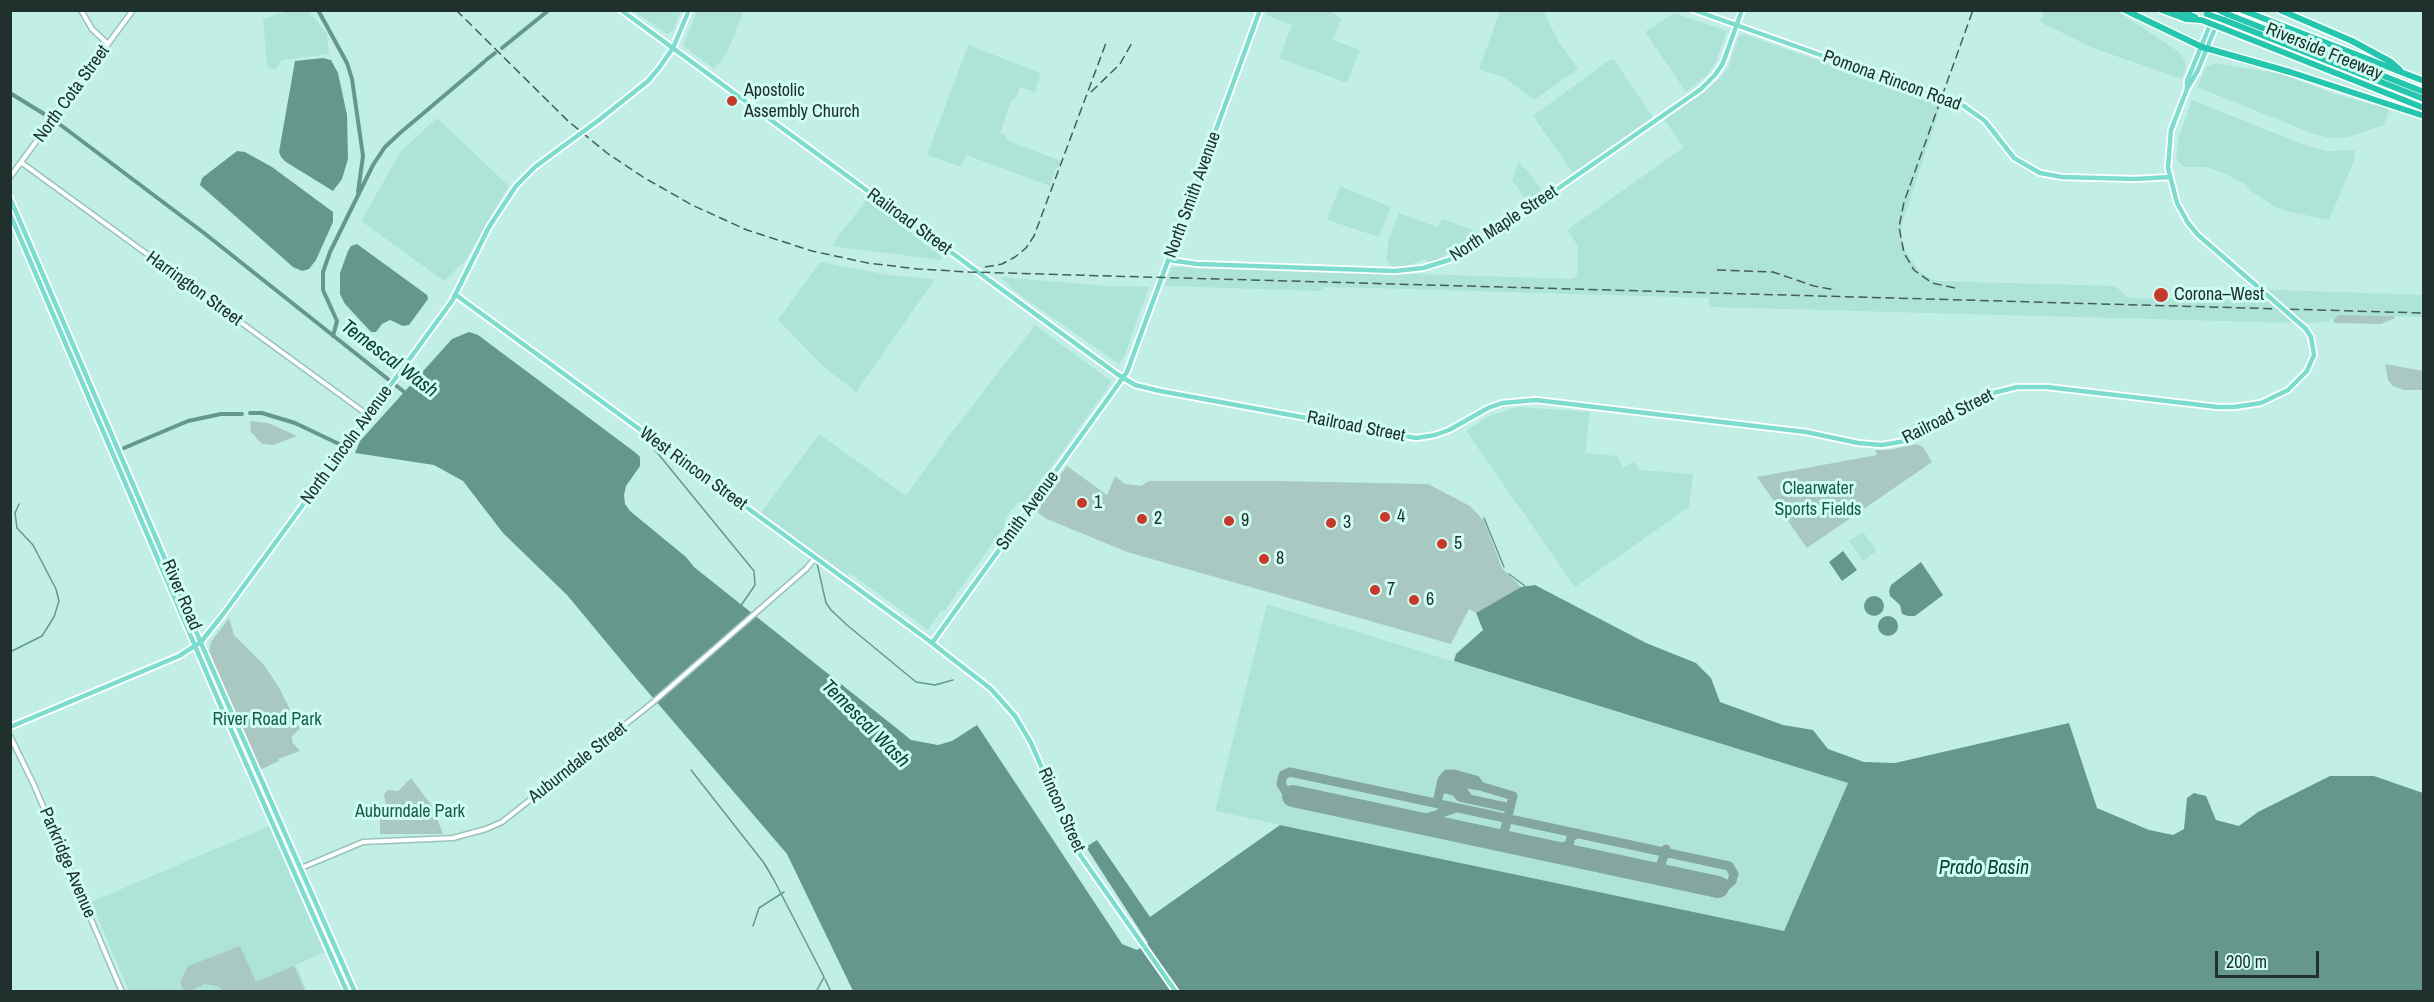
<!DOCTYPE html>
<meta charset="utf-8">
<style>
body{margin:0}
#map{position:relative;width:2434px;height:1002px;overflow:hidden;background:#c2efe5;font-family:"Archivo Narrow",sans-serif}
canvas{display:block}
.frame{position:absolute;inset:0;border:12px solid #20312d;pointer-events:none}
.scale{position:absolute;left:2215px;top:951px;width:104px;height:27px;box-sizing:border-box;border:3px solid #20312d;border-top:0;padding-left:8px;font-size:18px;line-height:21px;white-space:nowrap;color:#20312d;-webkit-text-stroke:4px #cffdf2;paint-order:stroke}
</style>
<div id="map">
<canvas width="2434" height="1002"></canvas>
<div class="frame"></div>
<div class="scale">200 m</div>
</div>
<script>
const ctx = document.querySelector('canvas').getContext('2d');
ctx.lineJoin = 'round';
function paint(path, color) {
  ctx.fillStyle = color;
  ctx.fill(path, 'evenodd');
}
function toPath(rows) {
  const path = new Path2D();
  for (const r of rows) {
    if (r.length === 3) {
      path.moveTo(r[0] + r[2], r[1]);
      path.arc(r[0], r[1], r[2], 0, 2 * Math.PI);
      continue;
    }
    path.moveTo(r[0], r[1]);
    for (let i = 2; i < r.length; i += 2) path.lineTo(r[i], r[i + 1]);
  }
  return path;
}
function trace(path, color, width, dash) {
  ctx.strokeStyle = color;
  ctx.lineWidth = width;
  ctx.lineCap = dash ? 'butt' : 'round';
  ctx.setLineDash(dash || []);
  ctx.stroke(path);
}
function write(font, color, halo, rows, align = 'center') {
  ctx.font = font + ' "Archivo Narrow",sans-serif';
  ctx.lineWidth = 6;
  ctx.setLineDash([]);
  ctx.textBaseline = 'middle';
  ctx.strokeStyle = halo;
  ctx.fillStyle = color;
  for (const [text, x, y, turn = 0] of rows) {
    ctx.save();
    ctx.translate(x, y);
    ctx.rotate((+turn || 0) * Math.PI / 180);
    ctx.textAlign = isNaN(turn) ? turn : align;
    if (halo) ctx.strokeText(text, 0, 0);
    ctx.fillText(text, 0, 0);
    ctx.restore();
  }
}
paint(toPath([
 [1268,10,1331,11,1341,19,1333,40,1360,50,1347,83,1279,58,1292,25,1266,15],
 [1543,10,1558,41,1578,69,1534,100,1503,77,1479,69,1500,11],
 [288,11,308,11,327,33,329,54,282,60,276,70,267,67,263,19],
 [633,11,681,11,672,32,667,34],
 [697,11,744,11,727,53,714,69,683,46],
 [2044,11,2117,11,2179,52,2185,61,2186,68,2182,79,2093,48,2040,22],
 [1674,13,1727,31,1716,62,1707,75,1686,92,1645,32],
 [1744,34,1936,103,1938,100,1942,102,1902,224,1901,236,1906,252,1919,271,1931,279,1937,281,2115,286,2129,298,2252,300,2243,290,2252,289,2423,295,2424,317,2338,315,2329,322,2295,323,1709,307,1709,298,1407,289,1325,287,1319,291,1165,286,1171,268,1183,266,1572,279,1577,276,1578,246,1567,230,1684,147,1664,120,1703,93,1720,78,1728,68,1739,36],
 [968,45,1041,73,1035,92,1020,87,1017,96,1011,101,1000,133,1007,136,1006,140,1061,161,1058,168,1056,168,1050,186,966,155,961,167,927,155],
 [1609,60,1614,60,1653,117,1573,173,1533,116],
 [2215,63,2282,74,2331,93,2389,109,2384,125,2348,137,2330,138,2314,134,2197,87,2206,67],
 [2192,100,2307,146,2328,151,2354,150,2355,159,2329,220,2286,211,2275,207,2251,191,2243,183,2224,173,2206,167,2184,167,2176,159,2178,140],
 [437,118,509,186,466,260,444,281,361,221,401,151],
 [1518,162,1529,172,1543,192,1529,205,1512,180],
 [1340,186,1391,207,1379,237,1327,220],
 [867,199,942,257,941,260,831,246],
 [1399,213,1437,227,1442,219,1481,233,1436,261,1429,262,1425,259,1407,266,1392,266,1387,261,1388,241],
 [820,262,889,275,935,279,856,392,825,368,778,320],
 [1001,277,1107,286,1149,287,1125,355,1119,364,1013,290],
 [1035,325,1110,380,1111,383,1026,503,1018,502,1004,520,1007,523,945,610,941,610,928,630,850,573,848,576,761,513,819,434,906,496,951,433],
 [1519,407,1590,412,1585,453,1617,456,1623,468,1633,462,1641,470,1693,474,1689,507,1575,587,1466,431,1488,416],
 [1863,532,1877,551,1863,561,1849,541],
 [1267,604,1848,783,1784,931,1215,811],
 [269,826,324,952,296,965,307,991,129,991,91,902]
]), '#aee4d8');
paint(toPath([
 [2338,315,2394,316,2395,318,2381,324,2335,323,2333,320],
 [2385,364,2423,371,2423,390,2404,390,2393,386,2388,380],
 [250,421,268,423,297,436,273,445,262,444,251,432],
 [1917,444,1923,447,1932,462,1807,548,1757,477,1877,455,1875,450,1889,450],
 [1067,466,1107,495,1115,476,1125,484,1141,486,1149,481,1279,481,1428,484,1470,506,1484,521,1502,568,1521,587,1476,613,1469,609,1451,644,1127,552,1047,519,1038,513,1037,507],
 [229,618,234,635,264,665,278,686,300,729,292,736,292,742,300,751,278,759,279,761,260,770,209,652,211,642],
 [411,778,432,806,443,834,380,834,380,817,388,816,384,794,388,790,398,791],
 [240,946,256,982,294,966,305,991,224,991,217,986,204,984,191,991,184,991,180,983,188,966]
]), '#a9c8c1');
paint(toPath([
 [323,58,331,60,338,73,347,115,348,159,342,179,333,191,286,162,281,157,279,152,295,61],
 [237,151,245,152,272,167,333,212,333,222,316,260,309,269,302,271,293,267,200,185,202,178],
 [357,244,427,295,428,299,409,325,403,326,390,320,382,324,376,332,371,332,345,304,340,294,340,273,348,251,351,246],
 [469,332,478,335,636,453,640,457,640,466,626,486,624,495,625,504,630,511,686,557,694,567,900,731,911,740,938,745,952,741,977,725,1122,944,1137,950,1148,943,1086,847,1097,840,1150,917,1280,825,1784,931,1848,783,1454,661,1456,654,1483,630,1476,613,1521,587,1535,585,1646,643,1696,663,1711,678,1720,702,1783,725,1813,730,1828,749,1864,762,1895,763,2069,723,2097,808,2149,830,2173,835,2184,829,2187,798,2194,793,2206,796,2216,820,2239,826,2258,812,2330,776,2374,776,2423,793,2423,991,853,991,787,854,636,678,567,595,503,533,463,481,434,465,355,453,360,441,452,339],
 [1843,551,1857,570,1842,581,1829,562],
 [1921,562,1943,595,1915,616,1908,616,1902,614,1900,605,1890,596,1889,591,1891,585],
 [1874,606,10],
 [1888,626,10]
]), '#66978d');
trace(toPath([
 [655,450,754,571,755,585,740,607],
 [1484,518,1504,567],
 [817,563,826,603,831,610,847,625,916,682,935,685,953,680],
 [1509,574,1525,586],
 [10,652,42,636,54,617,59,601,56,589,33,545,17,528,15,513,19,504],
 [691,770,764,863,774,880,824,977,816,992],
 [753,926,759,908,784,892],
 [825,979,831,992]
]), '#66978d', 1.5);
trace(toPath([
 [318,10,347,63,352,79,363,156,358,192],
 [502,48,549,10],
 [486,60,495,53],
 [10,93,49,117],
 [58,123,204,233,408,395],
 [333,336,337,321,323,290,323,272,330,252,373,165,385,147,400,133,484,62],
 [250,413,262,413,295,423,339,444],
 [124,448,188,421,221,414,242,414]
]), '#66978d', 4);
trace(toPath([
 [1458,775,1468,784,1480,786,1513,796,1502,841],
 [1442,780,1448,780,1458,784,1469,799,1510,808],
 [1441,788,1455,791,1460,797,1469,799],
 [1293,796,1286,792,1281,784,1283,775,1290,772,1729,866,1734,874,1732,881,1726,886,1718,887],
 [1437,803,1442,780,1447,774,1454,774,1476,780,1480,786],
 [1441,812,1437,817,1438,823,1453,830],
 [1404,820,1424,819,1456,808],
 [1578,833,1571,837,1569,846,1573,853,1581,858],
 [1550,851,1560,851,1569,843],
 [1642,871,1651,871,1660,867,1666,849]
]), '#84a69e', 9);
trace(toPath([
 [1293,796,1718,887]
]), '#84a69e', 22);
const minor = toPath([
 [81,10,92,29,108,44],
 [22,163,368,415],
 [10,177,133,10],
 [10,736,34,785,122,992],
 [294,871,363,842,453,838,486,829,502,822,651,704,806,569,815,558]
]);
const major = toPath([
 [621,10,1117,374,1135,385,1160,391,1416,438,1435,435,1449,430,1488,408,1502,403,1536,400,1806,432,1858,443,1882,445,1911,440,1974,401,1989,394,2017,387,2047,387,2218,407,2234,407,2261,403,2288,390,2307,371,2314,355,2311,337,2306,329],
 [1694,10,1964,106,1985,121,2014,158,2040,173,2062,177,2135,179,2169,177],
 [2216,10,2187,81,2187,89,2171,130,2168,168,2177,203,2188,223,2198,235,2258,287],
 [2187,89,2198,70,2220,16],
 [599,120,648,81,659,68,673,48,689,10],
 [10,198,204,650,355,992],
 [10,214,225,716,347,992],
 [1169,260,1197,264,1395,271,1423,268,1449,260,1474,247,1701,89,1715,75,1723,63,1742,10],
 [456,295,928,640,991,689,1015,716,1031,743,1080,855,1176,992],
 [932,643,1127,372,1260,10],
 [10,727,179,656,201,642,224,613,452,301,489,227,516,186,535,167,562,147]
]);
const highway = toPath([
 [2125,10,2202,47,2290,72,2424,116],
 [2162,10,2186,19,2201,20],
 [2179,10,2195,17],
 [2242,10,2424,81],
 [2280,10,2352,41,2391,62,2400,70],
 [2227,14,2424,92],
 [2224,20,2424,99],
 [2222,28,2424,108]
]);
trace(minor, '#97c3b9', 7);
trace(major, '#fff', 8);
trace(highway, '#fff', 9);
trace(minor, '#fff', 4);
trace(major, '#7cddce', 4.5);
trace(highway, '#24c6ad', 6);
trace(toPath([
 [456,10,568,121,607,153,643,177,692,205,747,230,812,251,868,263,918,269,969,272,2424,313],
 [1091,92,1120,64,1133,41],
 [985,267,1002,264,1015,257,1026,248,1034,236,1106,43],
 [1717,270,1773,272,1814,286,1835,290],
 [1955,288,1932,283,1914,270,1904,253,1899,227,1904,202,1973,10]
]), '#455d57', 1.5, [9, 4.5]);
const majorBridge = toPath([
 [562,147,599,120],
 [2258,287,2306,329]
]);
const highwayBridge = toPath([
 [2219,10,2227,14],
 [2207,14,2224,20],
 [2204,21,2222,28]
]);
trace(majorBridge, '#fff', 8, []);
trace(highwayBridge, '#fff', 9, []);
trace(majorBridge, '#7cddce', 4.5);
trace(highwayBridge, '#24c6ad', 6);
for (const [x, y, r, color] of [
 [732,101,6,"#c6392c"],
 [2161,295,8,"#c6392c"],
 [1082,503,6,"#c6392c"],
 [1385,517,6,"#c6392c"],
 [1142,519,6,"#c6392c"],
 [1229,521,6,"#c6392c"],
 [1331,523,6,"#c6392c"],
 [1442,544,6,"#c6392c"],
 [1264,559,6,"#c6392c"],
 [1375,590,6,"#c6392c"],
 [1414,600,6,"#c6392c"]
]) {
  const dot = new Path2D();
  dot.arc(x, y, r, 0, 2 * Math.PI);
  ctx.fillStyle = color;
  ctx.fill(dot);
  trace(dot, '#cffdf2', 2);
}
write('18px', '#20312d', '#cffdf2', [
 ["Riverside Freeway",2324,52,22],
 ["Pomona Rincon Road",1892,81,20],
 ["North Cota Street",72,94,-54],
 ["North Smith Avenue",1193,195,-70],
 ["Railroad Street",909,222,36],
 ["North Maple Street",1504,224,-33],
 ["Harrington Street",194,289,36],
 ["Railroad Street",1948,417,-27],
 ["Railroad Street",1356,427,11],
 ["North Lincoln Avenue",347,445,-54],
 ["West Rincon Street",693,469,36],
 ["Smith Avenue",1028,511,-54],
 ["River Road",181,595,67],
 ["Auburndale Street",578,763,-38],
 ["Rincon Street",1061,810,66],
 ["Parkridge Avenue",67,863,67]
]);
write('18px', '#20312d', '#cffdf2', [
 ["Apostolic",744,91],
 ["Assembly Church",744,112],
 ["Corona–West",2174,295],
 ["1",1094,503],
 ["4",1397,517],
 ["2",1154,519],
 ["9",1241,521],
 ["3",1343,523],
 ["5",1454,544],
 ["8",1276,559],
 ["7",1387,590],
 ["6",1426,600]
], 'left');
write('18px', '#175b50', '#cffdf2', [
 ["Clearwater",1818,489],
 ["Sports Fields",1818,510],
 ["River Road Park",267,720],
 ["Auburndale Park",410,812]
]);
write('italic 20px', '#0e3d35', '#cffdf2', [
 ["Temescal Wash",389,359,37],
 ["Temescal Wash",865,724,45],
 ["Prado Basin",1984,869]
]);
</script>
